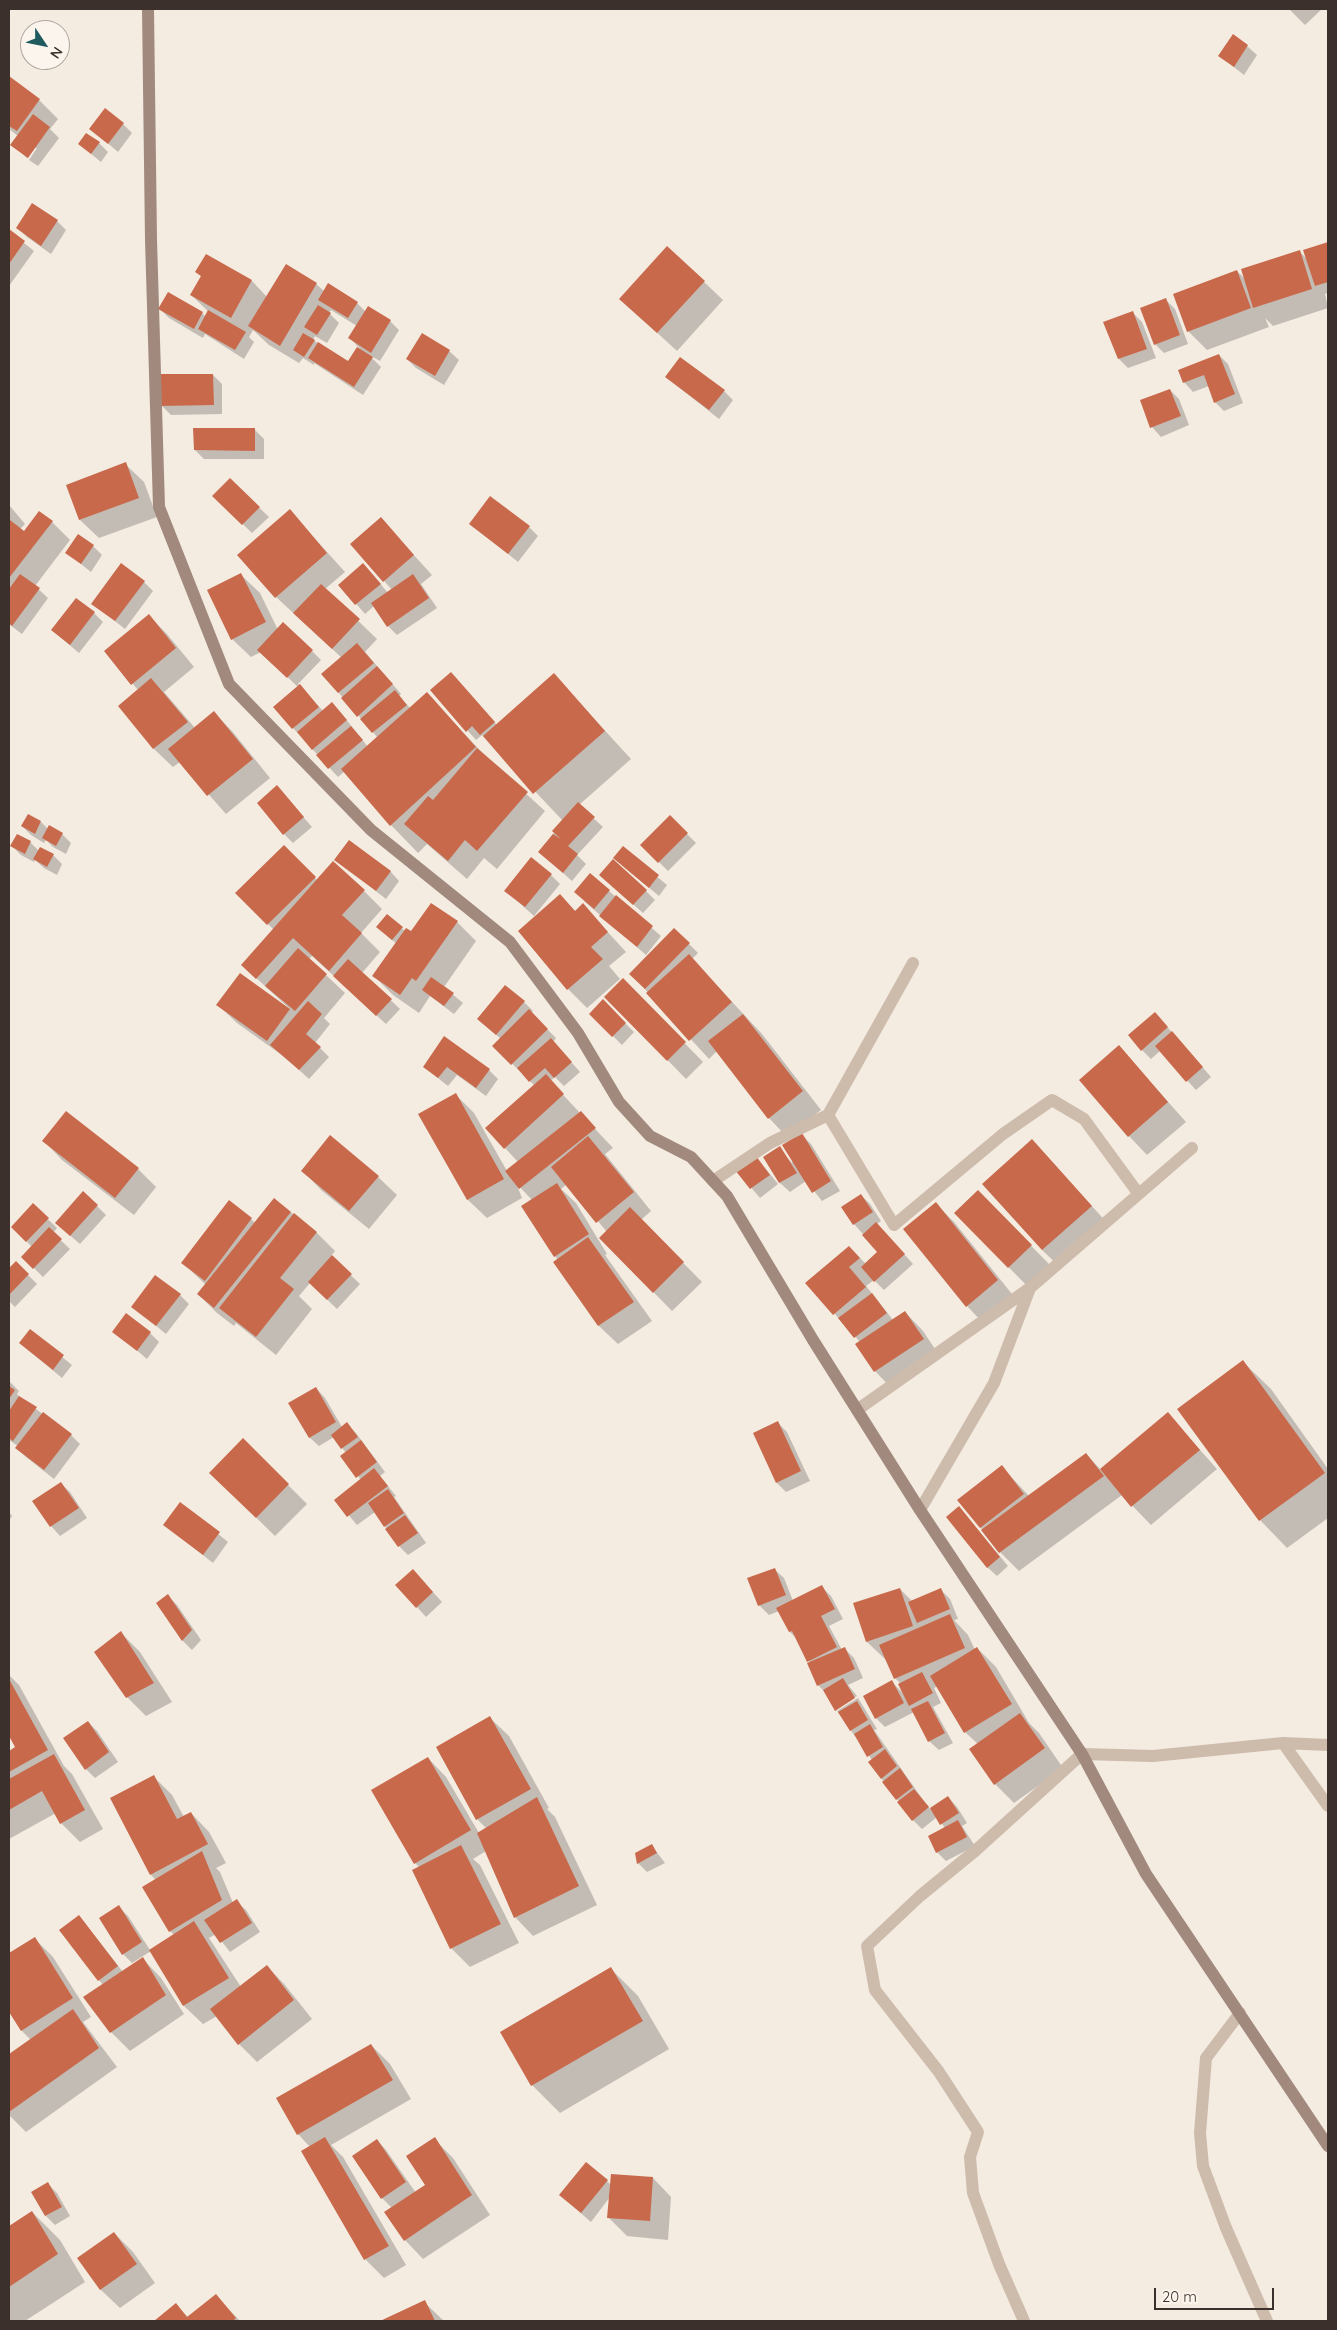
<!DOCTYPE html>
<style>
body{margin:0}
#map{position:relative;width:1337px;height:2330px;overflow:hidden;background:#f4ebe1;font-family:Quicksand,sans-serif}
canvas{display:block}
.frame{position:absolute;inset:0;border:10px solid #3b302b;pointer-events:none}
.north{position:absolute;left:20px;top:20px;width:50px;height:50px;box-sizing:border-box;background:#fbf5ee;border:1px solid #aea6a0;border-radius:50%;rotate:124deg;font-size:14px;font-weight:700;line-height:20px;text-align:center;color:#3b302b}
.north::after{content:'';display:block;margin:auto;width:18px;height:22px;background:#1f5a5e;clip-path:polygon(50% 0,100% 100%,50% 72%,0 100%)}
.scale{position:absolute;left:1154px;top:2288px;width:120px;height:22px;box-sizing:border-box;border:2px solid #3b302b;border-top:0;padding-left:6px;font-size:15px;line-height:18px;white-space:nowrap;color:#3b302b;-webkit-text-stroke:4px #fbf5ee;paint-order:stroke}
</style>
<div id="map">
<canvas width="1337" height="2330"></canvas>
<div class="frame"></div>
<div class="north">N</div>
<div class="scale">20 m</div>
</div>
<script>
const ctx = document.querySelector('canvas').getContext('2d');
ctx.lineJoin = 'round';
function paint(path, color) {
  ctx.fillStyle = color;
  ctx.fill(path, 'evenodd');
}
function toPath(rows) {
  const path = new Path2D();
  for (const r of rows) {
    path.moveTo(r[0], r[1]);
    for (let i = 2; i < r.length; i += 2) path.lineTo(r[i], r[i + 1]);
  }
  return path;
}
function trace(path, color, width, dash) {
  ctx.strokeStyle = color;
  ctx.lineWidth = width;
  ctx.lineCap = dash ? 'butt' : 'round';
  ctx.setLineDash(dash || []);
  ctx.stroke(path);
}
paint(toPath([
 [1289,9,1322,9,1305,25],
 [1247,46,1257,55,1244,75,1220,56],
 [9,78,39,100,58,119,50,129,59,138,38,166,29,160,37,148,34,148,27,158,12,144,18,136,9,129],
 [123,124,132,133,118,152,91,129],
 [99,143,108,152,101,162,79,144],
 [57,221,66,230,51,254,27,237,18,228],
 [9,231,34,251,9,286],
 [1328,243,1328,293,1325,294,1328,308,1273,326,1265,318,1269,327,1207,350,1188,331,1237,271,1246,280,1300,252,1308,260,1305,251],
 [207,255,252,281,267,297,316,284,324,291,328,285,357,303,366,312,390,321,399,330,380,361,369,355,381,367,363,395,314,363,314,365,303,358,299,363,269,345,253,330,249,337,254,342,244,359,205,334,203,338,169,318,160,309,202,313,206,317,209,312,191,295,202,277,197,272],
 [331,310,357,326,350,338,362,351,349,363,313,340,315,336,327,343,339,323,329,313],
 [704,282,723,300,677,351,640,317],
 [1166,300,1175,309,1188,344,1164,353,1155,344],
 [1133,313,1142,322,1156,358,1128,368,1119,359],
 [449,351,459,360,444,385,416,368,407,359],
 [1219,355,1228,364,1243,403,1224,411,1215,402,1209,386,1193,392,1184,382],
 [213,375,222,384,222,414,171,415,162,406],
 [666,377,724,391,733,400,719,419],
 [1170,390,1179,399,1189,425,1161,437,1152,427],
 [254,429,264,439,264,459,204,459,195,450],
 [125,464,144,482,157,517,99,538,80,520,68,486],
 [230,480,269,517,252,533,214,496],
 [9,505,25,524,20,529,24,532,52,522,70,540,35,586,48,598,22,634,10,625,9,626],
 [290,511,345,572,325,589,377,639,365,652,401,694,399,696,411,709,427,694,490,761,545,811,497,869,484,858,467,879,427,844,418,853,391,825,345,771,338,777,293,728,298,687,261,652,251,657,232,639,241,575,260,593,278,630,312,651,321,660,298,684,323,711,341,713,368,747,378,738,338,692,342,658,276,597],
 [381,519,432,575,421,584,437,608,397,635,388,626,374,606,365,614,340,585,372,574,388,593,392,590,352,544],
 [471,524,529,527,538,536,518,562],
 [93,546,102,555,91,572,67,553],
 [144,582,153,591,125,629,93,604],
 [94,613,103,622,79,653,52,630],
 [149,616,167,634,194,667,164,692,195,728,214,713,232,731,270,778,226,814,180,762,173,767,154,749,120,706,138,690,105,651],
 [554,675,631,759,579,805,603,827,577,855,586,864,572,881,539,852,563,821,482,735,476,740,432,690,460,683,497,725],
 [277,787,312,827,293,843,284,834],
 [670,817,696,843,668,871,642,845],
 [41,822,49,830,62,834,71,843,66,854,53,847,46,840,44,843,31,835,22,826],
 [30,842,39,851,53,855,62,864,57,875,44,868,35,860,34,862,21,855,12,846],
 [284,847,317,880,364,891,382,909,361,933,380,952,362,973,400,1009,386,1024,312,956,309,959,345,993,324,1018,330,1024,315,1043,329,1057,309,1079,286,1058,237,1023,218,1005,290,1009,242,965,274,930,237,893],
 [623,848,667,885,659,896,624,867],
 [336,860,390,871,399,881,386,899],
 [551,875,560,884,534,916,506,891],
 [610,884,646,891,655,900,643,913],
 [609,891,661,936,646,955,584,901],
 [560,895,576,912,583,905,626,952,609,966,620,979,587,1008,568,989,519,931],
 [388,916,405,931,411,933,457,922,476,941,444,987,463,1003,454,1014,430,996,419,1013,393,995,374,976,397,944,387,936],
 [674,929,698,953,692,959,762,1034,821,1110,787,1137,769,1118,717,1051,709,1059,631,974],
 [623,980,703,1062,686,1079,606,997],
 [603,1001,634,1032,622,1045,591,1014],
 [524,1002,533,1011,531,1013,556,1038,553,1042,580,1072,564,1086,555,1077,550,1081,613,1148,605,1154,651,1211,641,1220,702,1282,672,1311,600,1238,607,1232,567,1184,561,1189,576,1203,607,1254,605,1255,652,1321,618,1344,599,1326,555,1262,558,1260,555,1256,532,1200,516,1183,522,1198,487,1218,468,1200,420,1115,455,1094,474,1113,507,1171,518,1162,505,1148,535,1086,494,1046,501,1039,478,1019],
 [1155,1013,1211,1077,1196,1090,1160,1051,1151,1059,1142,1050],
 [444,1038,489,1070,498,1079,486,1096,457,1075,448,1086,424,1067],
 [1119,1047,1186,1122,1147,1155,1129,1136],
 [801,1134,811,1144,840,1191,822,1201,806,1181,790,1192,780,1183,765,1157,779,1148,792,1163],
 [1032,1140,1109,1225,1061,1268,1042,1250],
 [44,1141,138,1169,156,1187,134,1215,62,1160],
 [756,1157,778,1184,760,1198,737,1171],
 [303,1171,378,1177,397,1195,369,1229,321,1190],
 [978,1192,1049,1264,1027,1286,956,1213],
 [861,1195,870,1204,881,1221,877,1224,913,1264,884,1290,874,1280,866,1286,893,1320,905,1312,923,1331,941,1358,893,1390,875,1371,860,1342,807,1283,849,1247,866,1264,879,1252,854,1224],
 [274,1199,316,1232,335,1251,331,1256,360,1284,337,1309,310,1283,299,1296,312,1309,276,1355,236,1323,234,1326,217,1313,198,1294,206,1285,183,1263,251,1219,255,1223],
 [936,1204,954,1222,1016,1299,985,1325,967,1306],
 [33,1205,57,1228,53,1233,70,1249,43,1277,23,1257,32,1247,12,1227],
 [97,1206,106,1215,80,1244,66,1232],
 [16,1263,37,1284,15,1307,9,1301,9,1270],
 [180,1295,189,1304,166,1334,133,1307],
 [30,1331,72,1365,62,1378,20,1343],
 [114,1331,150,1333,159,1342,147,1359],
 [1243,1362,1271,1389,1328,1469,1328,1518,1287,1548,1260,1520,1179,1409],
 [9,1381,19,1391,17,1394,21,1398,71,1435,80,1444,54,1479,26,1457,17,1448,18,1446,9,1440],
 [316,1388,325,1398,342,1427,347,1424,356,1433,385,1472,380,1476,396,1496,394,1497,426,1543,408,1555,399,1546,375,1512,357,1525,336,1500,361,1481,346,1453,334,1437,319,1446,309,1437],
 [1168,1414,1217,1469,1151,1525,1122,1495,1019,1571,1000,1552,959,1500,1002,1467,1029,1496,1086,1454,1101,1470],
 [778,1423,787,1432,810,1481,786,1492,777,1483],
 [243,1440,307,1504,275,1536,229,1491],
 [60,1483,70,1492,87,1518,60,1536,51,1526],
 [181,1504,228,1542,213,1563,165,1525],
 [959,1507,1008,1566,997,1576,987,1567],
 [9,1512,12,1516,9,1521],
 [774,1569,784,1578,793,1601,822,1587,831,1596,843,1619,829,1626,842,1650,845,1649,854,1658,863,1678,848,1685,857,1696,837,1708,837,1711,825,1692,818,1685,810,1663,798,1640,790,1632,779,1611,769,1615,759,1605],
 [422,1580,442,1602,426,1617,397,1585],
 [900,1589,912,1601,941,1590,950,1599,958,1619,954,1620,968,1635,975,1650,977,1648,996,1667,1029,1723,1039,1733,1063,1768,1014,1803,995,1784,978,1744,965,1732,938,1686,934,1688,941,1703,933,1707,953,1743,939,1750,929,1741,914,1712,885,1727,876,1718,892,1682,904,1694,901,1684,895,1678,886,1660,867,1642,855,1604],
 [168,1596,177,1605,201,1640,192,1650,183,1641,158,1603],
 [121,1633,140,1652,172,1702,146,1716,127,1697,95,1652],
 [9,1675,19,1685,64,1766,72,1774,103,1829,80,1842,61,1823,56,1813,9,1839,9,1752,17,1748,9,1734],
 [858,1698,877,1729,874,1730,921,1797,930,1809,948,1797,957,1807,967,1823,962,1826,975,1846,946,1861,937,1852,945,1828,937,1817,922,1829,913,1820,881,1778,872,1760,837,1711],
 [490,1718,509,1736,549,1808,547,1809,555,1817,597,1905,533,1936,515,1917,486,1851,473,1859,480,1865,519,1943,470,1967,451,1948,419,1867,415,1863,428,1758,446,1777,479,1833,487,1829,477,1819,438,1748],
 [88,1722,97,1731,118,1762,95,1778,86,1769],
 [154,1777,172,1795,184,1817,191,1813,209,1832,226,1863,216,1868,220,1872,233,1903,236,1901,246,1910,260,1932,230,1952,216,1934,209,1938,241,1987,267,1966,285,1985,312,2019,257,2062,239,2044,217,2016,203,2024,184,2006,151,1951,132,1963,123,1954,119,1907,128,1916,150,1950,174,1935,170,1931,156,1880,151,1875],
 [652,1846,665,1863,647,1872,638,1863,637,1853],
 [79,1916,123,1972,143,1959,161,1978,184,2014,130,2051,111,2032,103,1985,61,1931],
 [34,1938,53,1957,91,2017,83,2022,117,2067,26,2132,9,2115,9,2056,31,2040,22,2031,9,2010,9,1954],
 [611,1969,638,1996,669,2049,560,2113,532,2085,502,2033],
 [371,2045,390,2064,411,2099,331,2145,343,2157,406,2265,384,2278,365,2259,302,2151,310,2147,298,2134],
 [434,2139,453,2158,490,2215,423,2259,405,2240,392,2208,382,2198,377,2140,386,2150,416,2193,426,2186],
 [653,2178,671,2197,668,2240,627,2236,609,2218,610,2197,591,2222,560,2195,607,2181,611,2185],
 [48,2184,57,2193,70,2216,55,2225,46,2216,33,2192],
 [32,2212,60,2240,85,2282,25,2321,9,2321,9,2228],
 [114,2233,133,2252,155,2283,120,2308,101,2290,79,2258],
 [216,2296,240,2321,156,2321,176,2305,189,2318],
 [424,2302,444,2321,383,2321]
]), '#0003');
paint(toPath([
 [1233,34,1248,45,1234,67,1218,56],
 [9,76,40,99,17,131,9,126],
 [105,108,124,123,108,144,89,129],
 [33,114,50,127,28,158,10,145],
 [86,133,100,142,91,154,78,144],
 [32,203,58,220,41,246,16,228],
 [9,229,25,241,9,264],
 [1328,242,1328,282,1315,286,1303,250],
 [667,246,705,281,657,333,619,299],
 [1300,250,1312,289,1253,308,1241,269],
 [206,254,252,280,231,318,190,295,201,276,195,272],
 [286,264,317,283,280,346,248,326],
 [1237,270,1251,308,1187,332,1173,294],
 [328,283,358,302,348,318,318,300],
 [168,292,203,312,194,329,158,309],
 [1166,298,1180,335,1154,345,1140,308],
 [318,305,331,313,317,335,304,327],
 [368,306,391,320,371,353,348,338],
 [208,310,246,332,235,350,198,329],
 [1133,311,1147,349,1118,359,1103,322],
 [303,333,315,340,304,357,293,350],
 [422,333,450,350,435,376,406,359],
 [318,342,348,361,357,347,373,357,354,387,308,358],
 [1219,354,1235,394,1214,403,1204,375,1183,383,1178,370],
 [680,357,725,390,709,410,665,377],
 [161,374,213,374,214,405,161,406],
 [1170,389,1181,416,1150,428,1140,400],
 [193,428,255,428,255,451,194,450],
 [126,462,139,498,79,520,66,485],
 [230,478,260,507,242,525,212,496],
 [490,496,530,526,508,554,469,524],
 [290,509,327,553,275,598,237,555],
 [39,511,53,521,9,578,9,521,10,520,24,531],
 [381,517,414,555,383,582,350,544],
 [78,534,94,545,81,564,65,553],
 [121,563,145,581,115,621,91,604],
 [363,563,381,584,355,605,338,585],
 [241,573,266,622,231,640,207,590],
 [20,574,40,588,12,626,9,623,9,589],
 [413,574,429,598,387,627,371,603],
 [321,584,360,619,332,649,293,613],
 [76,598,95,612,70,645,51,630],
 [149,614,176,648,131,685,104,651],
 [283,622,313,650,287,678,257,650],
 [357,643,374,663,338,693,321,674],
 [377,666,393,684,357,717,341,698],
 [451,672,495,722,480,735,472,726,466,732,430,690],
 [554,673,605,731,533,794,483,736],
 [151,678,188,722,153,749,118,706],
 [300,684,319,707,292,729,273,707],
 [395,690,407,705,372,733,360,719],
 [427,692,476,747,390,826,341,769],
 [332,702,347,720,312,750,297,732],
 [214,711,253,759,207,796,168,749],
 [351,726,363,740,328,769,316,755],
 [477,748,528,792,477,851,465,840,448,861,404,824,428,796,433,800],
 [277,785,304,817,283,835,257,803],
 [578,802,595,817,568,846,578,854,563,873,538,852,553,834,561,839,552,831],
 [28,814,41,821,35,834,21,826],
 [670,815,688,833,658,863,640,845],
 [49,825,63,833,56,846,42,838],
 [17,834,31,841,25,854,10,846],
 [349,840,391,871,376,891,334,860],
 [284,845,316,877,267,925,235,893],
 [623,846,659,875,649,888,613,858],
 [40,847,54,854,47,867,33,859],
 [531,857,552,874,525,907,504,891],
 [613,859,647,890,633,905,599,875],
 [333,861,365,890,342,915,362,933,329,971,293,938,256,979,241,965],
 [590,873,610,890,594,909,574,892],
 [560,894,575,911,583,903,608,932,591,947,603,959,567,990,518,931],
 [616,895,653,926,637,947,599,916],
 [431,903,458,921,416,981,412,978,400,995,372,976,406,928,411,931],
 [387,914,403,927,392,940,376,927],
 [674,928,690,943,645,989,629,974],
 [298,948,327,974,295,1011,265,986],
 [689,954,732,1002,689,1041,646,993],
 [348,959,392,999,376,1016,333,976],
 [240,973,290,1009,267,1041,216,1005],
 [431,977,454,993,444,1006,422,990],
 [623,978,686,1042,667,1061,604,997],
 [505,985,525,1001,496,1035,477,1019],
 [603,999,626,1023,612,1037,589,1014],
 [308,1001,322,1014,306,1034,321,1047,299,1070,270,1045],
 [529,1009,548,1029,511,1065,492,1046],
 [1155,1012,1168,1027,1141,1051,1128,1035],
 [743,1014,803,1091,768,1119,708,1041],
 [1172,1031,1203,1067,1186,1082,1155,1046],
 [444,1036,490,1069,476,1088,447,1067,438,1078,423,1067],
 [551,1038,572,1062,554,1078,545,1068,529,1082,517,1068],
 [1119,1045,1168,1102,1128,1137,1079,1080],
 [546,1074,564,1094,504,1149,485,1128],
 [456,1093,504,1179,467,1200,418,1114],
 [66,1111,139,1168,115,1198,42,1141],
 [581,1111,596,1128,519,1189,505,1171],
 [802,1133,831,1181,812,1193,782,1145],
 [330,1135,379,1176,349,1211,301,1171],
 [588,1136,634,1192,596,1223,551,1167],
 [1032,1139,1092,1206,1042,1250,982,1184],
 [780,1146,797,1173,779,1183,763,1157],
 [756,1156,770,1175,750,1189,735,1170],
 [557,1183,589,1234,554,1257,521,1206],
 [978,1190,1032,1245,1008,1268,954,1213],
 [83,1191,98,1205,70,1236,55,1223],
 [861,1194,873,1212,853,1225,841,1207],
 [274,1198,291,1212,214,1308,197,1294],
 [229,1200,252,1218,205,1281,181,1263],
 [936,1202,998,1280,966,1307,903,1229],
 [33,1203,49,1218,26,1242,11,1227],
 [630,1207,684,1262,653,1293,599,1238],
 [294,1213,317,1232,280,1278,294,1289,256,1337,219,1308],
 [876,1222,905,1254,874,1282,861,1267,877,1252,862,1235],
 [49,1227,62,1239,33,1269,21,1257],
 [588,1237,634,1302,598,1326,553,1262],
 [849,1246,860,1258,849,1267,866,1287,833,1315,805,1283],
 [332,1255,352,1274,327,1300,308,1282],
 [16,1261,29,1274,9,1295,9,1268],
 [155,1275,181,1294,156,1326,131,1307],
 [872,1293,887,1313,854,1338,838,1318],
 [905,1311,924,1339,874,1372,855,1344],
 [126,1313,151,1332,137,1351,112,1332],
 [30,1329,64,1355,53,1370,19,1343],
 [1243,1360,1325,1473,1259,1521,1177,1409],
 [9,1386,15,1390,9,1399],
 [316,1387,336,1422,309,1438,288,1403],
 [19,1396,37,1407,13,1441,9,1438,9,1411],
 [43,1412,72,1434,44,1470,15,1448],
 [1168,1412,1200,1450,1131,1507,1100,1469],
 [778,1421,801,1471,776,1483,753,1433],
 [347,1422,358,1437,341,1449,331,1435],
 [243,1438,289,1484,256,1518,209,1473],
 [361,1440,377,1462,356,1478,340,1456],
 [1086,1453,1104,1476,999,1553,981,1530],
 [1002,1465,1024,1494,980,1528,957,1500],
 [374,1468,388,1486,347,1517,334,1500],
 [61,1482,79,1508,50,1527,32,1501],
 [388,1489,404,1513,384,1527,368,1503],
 [180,1502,220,1532,203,1555,163,1525],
 [959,1506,1000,1557,987,1568,946,1517],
 [405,1515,418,1533,398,1547,385,1529],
 [775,1568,786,1595,758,1606,747,1578],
 [413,1569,433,1592,416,1608,395,1585],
 [822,1585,835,1609,821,1616,837,1647,807,1662,792,1631,789,1632,776,1608],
 [900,1588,913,1626,866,1642,853,1603],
 [941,1588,950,1609,917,1623,908,1602],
 [168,1594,192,1630,182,1641,156,1603],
 [950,1614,965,1648,894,1679,879,1645],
 [121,1631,154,1683,126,1698,94,1652],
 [845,1647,855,1669,817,1686,807,1663],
 [977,1647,1012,1704,964,1733,930,1676],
 [922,1672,933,1693,909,1706,898,1684],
 [843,1678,855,1698,835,1711,823,1690],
 [9,1679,48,1750,9,1772,9,1751,15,1747,9,1736],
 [892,1680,904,1703,875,1719,863,1696],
 [857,1701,868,1720,850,1731,838,1712],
 [928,1701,945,1733,928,1742,911,1709],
 [1020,1713,1045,1748,994,1785,969,1749],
 [490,1716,531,1789,476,1820,436,1747],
 [88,1721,109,1752,85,1770,63,1738],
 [870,1724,883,1747,867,1757,854,1734],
 [885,1749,897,1766,881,1779,868,1762],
 [54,1754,85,1810,60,1824,42,1791,9,1810,9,1779],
 [428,1757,471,1830,414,1864,371,1790],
 [900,1768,913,1787,896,1800,882,1782],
 [154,1775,177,1819,191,1812,208,1844,150,1875,110,1798],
 [914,1789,929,1807,912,1821,897,1802],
 [948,1796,959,1813,940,1825,930,1808],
 [537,1797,579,1886,514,1918,477,1833],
 [958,1820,967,1837,936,1853,928,1836],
 [652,1844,657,1853,637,1864,635,1853],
 [461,1845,501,1924,450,1949,412,1870],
 [202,1851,222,1900,169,1932,142,1887],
 [237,1899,252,1923,220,1943,204,1920],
 [119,1905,142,1942,122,1955,99,1918],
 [79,1915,118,1966,98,1981,59,1930],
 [194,1921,229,1978,183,2006,149,1950],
 [35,1937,73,1998,21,2031,9,2012,9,1953],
 [143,1957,166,1995,110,2033,83,1997],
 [267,1965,294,2000,238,2045,210,2009],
 [611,1967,643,2021,531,2086,500,2032],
 [73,2009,99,2048,9,2112,9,2054],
 [371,2044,393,2080,297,2135,276,2098],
 [325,2137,389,2246,364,2260,301,2151],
 [435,2137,472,2195,404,2241,384,2212,425,2185,406,2156],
 [377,2139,406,2182,381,2199,352,2156],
 [586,2162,608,2180,581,2213,559,2195],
 [611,2174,653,2177,650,2221,607,2218],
 [48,2182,62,2207,45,2216,31,2192],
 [32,2211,58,2254,9,2287,9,2226],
 [114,2232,137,2264,100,2290,77,2258],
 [216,2294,236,2318,233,2321,154,2321,176,2303,187,2317],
 [425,2300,435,2321,380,2321]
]), '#c8694b');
trace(toPath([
 [828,1115,913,963],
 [713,1181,770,1143,828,1115,894,1225,1003,1134,1052,1100,1084,1119,1138,1193],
 [857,1410,1030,1288,1192,1148],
 [920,1510,994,1383,1030,1288],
 [1283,1743,1328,1745],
 [1240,2013,1206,2058,1200,2133,1203,2166,1226,2228,1267,2321],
 [1024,2321,999,2264,973,2193,970,2157,978,2132,939,2072,875,1990,867,1946,920,1896,975,1851,1082,1754,1153,1756,1283,1743,1328,1806]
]), '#cdbbac', 12);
trace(toPath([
 [148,9,151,240,159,507,229,684,371,830,510,942,578,1033,619,1102,650,1136,691,1157,727,1196,813,1340,920,1510,1082,1754,1146,1874,1328,2146]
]), '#a18a7d', 12);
</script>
